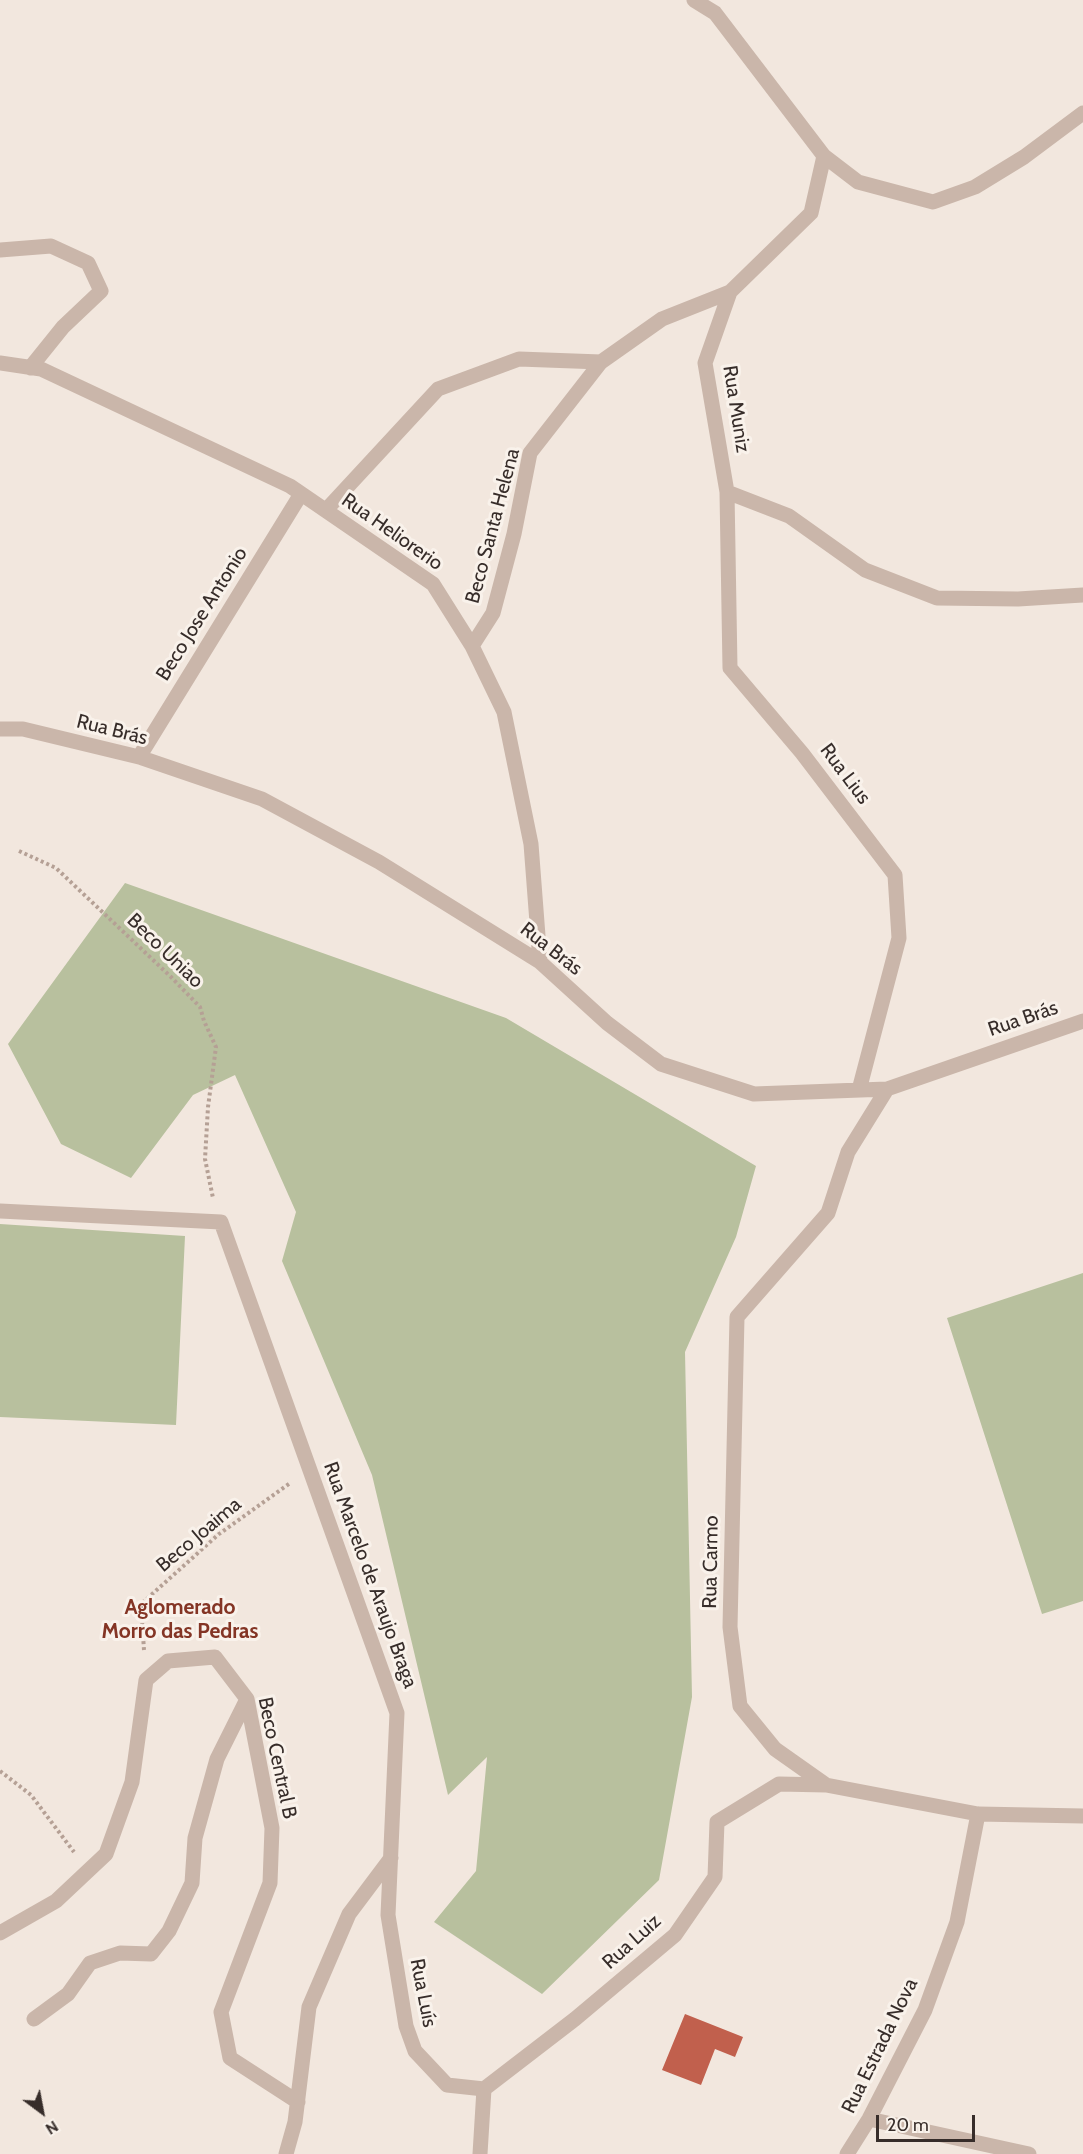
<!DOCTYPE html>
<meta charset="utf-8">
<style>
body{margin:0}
#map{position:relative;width:1083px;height:2154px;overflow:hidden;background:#f2e7de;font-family:Cabin,sans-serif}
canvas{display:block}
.north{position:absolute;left:12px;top:2082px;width:60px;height:60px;-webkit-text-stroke:4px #f9f2eb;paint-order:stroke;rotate:148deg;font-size:16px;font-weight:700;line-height:24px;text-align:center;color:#372d2a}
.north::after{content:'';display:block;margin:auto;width:21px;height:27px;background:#372d2a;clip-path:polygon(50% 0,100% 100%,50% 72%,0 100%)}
.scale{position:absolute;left:876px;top:2115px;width:99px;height:27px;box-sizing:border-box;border:3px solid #372d2a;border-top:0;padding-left:8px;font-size:18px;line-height:21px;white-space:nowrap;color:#372d2a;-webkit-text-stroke:4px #f9f2eb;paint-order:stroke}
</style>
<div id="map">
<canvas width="1083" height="2154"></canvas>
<div class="north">N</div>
<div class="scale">20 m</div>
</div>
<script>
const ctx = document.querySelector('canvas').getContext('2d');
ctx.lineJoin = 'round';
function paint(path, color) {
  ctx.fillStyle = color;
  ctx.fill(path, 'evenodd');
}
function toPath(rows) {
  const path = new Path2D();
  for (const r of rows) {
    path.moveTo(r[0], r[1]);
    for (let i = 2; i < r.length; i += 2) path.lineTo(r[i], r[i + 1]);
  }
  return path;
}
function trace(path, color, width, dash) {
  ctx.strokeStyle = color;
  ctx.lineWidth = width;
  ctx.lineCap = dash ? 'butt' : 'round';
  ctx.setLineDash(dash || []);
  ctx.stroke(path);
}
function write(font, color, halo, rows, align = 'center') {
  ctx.font = font + ' Cabin,sans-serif';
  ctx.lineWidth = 6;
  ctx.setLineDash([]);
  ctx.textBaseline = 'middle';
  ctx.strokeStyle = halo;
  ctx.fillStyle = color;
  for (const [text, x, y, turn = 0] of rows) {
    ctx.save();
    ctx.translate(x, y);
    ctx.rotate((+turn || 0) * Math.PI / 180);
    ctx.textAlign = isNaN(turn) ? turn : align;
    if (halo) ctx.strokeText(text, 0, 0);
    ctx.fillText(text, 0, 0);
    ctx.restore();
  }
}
paint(toPath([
 [125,883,506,1018,756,1166,736,1237,685,1352,692,1697,659,1880,542,1994,434,1922,476,1871,487,1757,448,1795,372,1475,282,1261,296,1212,235,1075,193,1095,131,1178,61,1144,8,1044],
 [0,1224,185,1236,176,1425,0,1417],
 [1083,1273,1083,1601,1042,1614,947,1318]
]), '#b8c09e');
paint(toPath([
 [685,2014,743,2037,735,2057,715,2049,701,2085,662,2070]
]), '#c1604d');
trace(toPath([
 [19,851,56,868,171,977,200,1007,204,1021,216,1047,208,1107,205,1159,213,1198],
 [144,1650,141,1604,219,1534,290,1483],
 [0,1771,31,1795,74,1852]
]), '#b5a095', 4, [3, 3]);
trace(toPath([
 [694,0,715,13,824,156,811,213,730,292,705,363,727,492,730,668,802,753,895,875,899,938,859,1090],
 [824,156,858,182,933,202,975,187,1024,157,1083,113],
 [0,250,51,246,88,263,101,291,63,327,30,368],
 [0,363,41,369,290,486,433,584,472,646,504,712,531,844,540,962],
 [727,492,789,516,865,570,937,598,1018,599,1083,595],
 [326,510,438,389,519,359,601,362,662,319,730,292],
 [472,646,493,613,514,534,530,453,601,362],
 [0,729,23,729,139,757,262,799,379,862,540,962,607,1023,661,1064,754,1094,887,1089,1083,1021],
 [139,757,301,494],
 [887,1089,848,1152,828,1213,737,1317,730,1627,740,1706,775,1749,826,1785,978,1814,1083,1816],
 [0,1211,221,1222,397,1713,388,1915,406,2026,415,2051,447,2085,484,2089],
 [0,1933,56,1901,106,1854,132,1782,146,1680,168,1661,215,1657,247,1699,272,1828,270,1883,221,2012,230,2058,298,2102],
 [34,2019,68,1994,90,1963,120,1953,151,1954,169,1931,192,1883,195,1838,217,1759,247,1699],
 [484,2089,575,2019,675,1935,715,1877,717,1822,779,1784,826,1785],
 [869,2119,1029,2154],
 [286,2154,295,2122,309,2007,349,1914,391,1858],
 [480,2154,484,2089],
 [847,2154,869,2119,925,2010,957,1922,978,1814]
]), '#cab6aa', 15);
write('20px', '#372d2a', '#f9f2eb', [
 ["Rua Muniz",736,409,81],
 ["Beco Santa Helena",493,526,-75],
 ["Rua Heliorerio",392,532,35],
 ["Beco Jose Antonio",202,614,-58],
 ["Rua Brás",112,730,14],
 ["Rua Lius",845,774,53],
 ["Rua Brás",551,949,38],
 ["Beco Uniao",165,951,44],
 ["Rua Brás",1023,1019,-19],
 ["Beco Joaima",199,1535,-40],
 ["Rua Carmo",711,1562,-89],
 ["Rua Marcelo de Araujo Braga",370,1575,70],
 ["Beco Central B",277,1758,78],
 ["Rua Luiz",632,1942,-42],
 ["Rua Luís",423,1993,79],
 ["Rua Estrada Nova",880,2046,-64]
]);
write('bold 21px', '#843525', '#f9f2eb', [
 ["Aglomerado",180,1608],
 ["Morro das Pedras",180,1632]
]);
</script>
